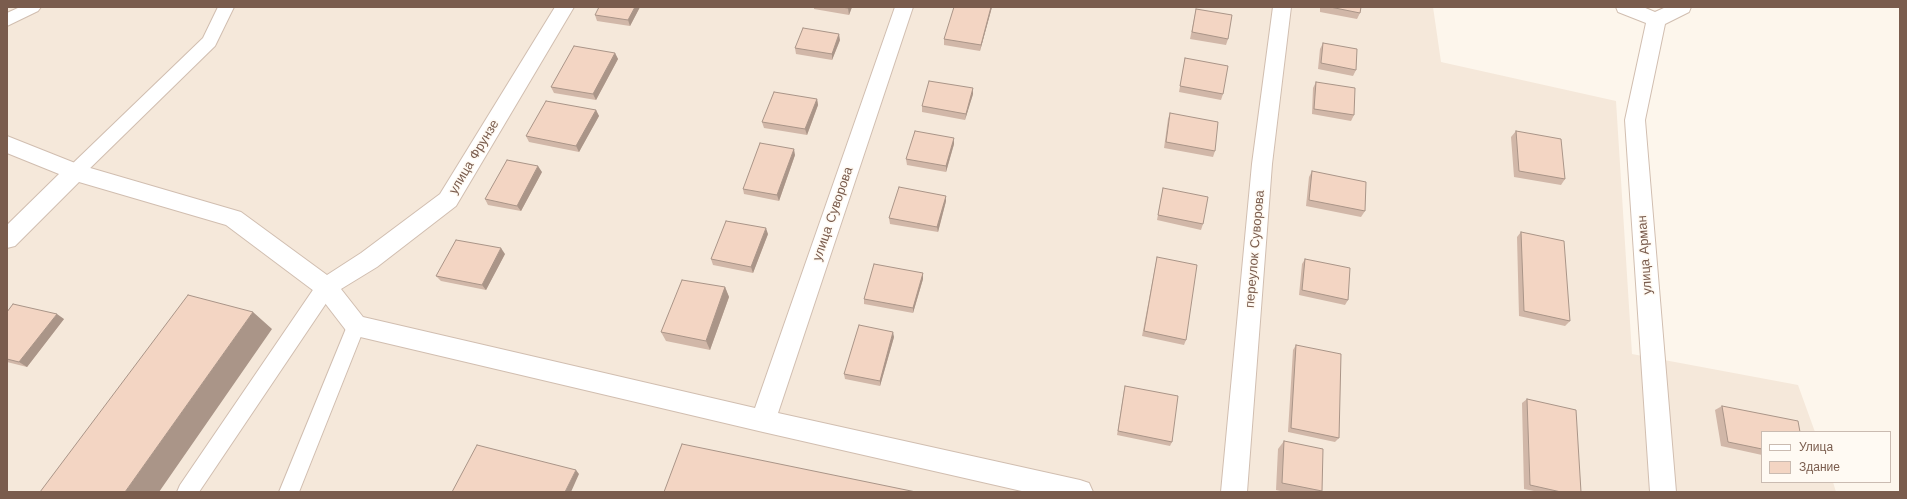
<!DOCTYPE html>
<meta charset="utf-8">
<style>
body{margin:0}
#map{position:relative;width:1907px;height:499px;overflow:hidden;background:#fdf6ec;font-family:"Work Sans",sans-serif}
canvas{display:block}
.frame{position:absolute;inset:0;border:8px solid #7a5c4d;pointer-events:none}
.legend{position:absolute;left:1761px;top:431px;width:130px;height:52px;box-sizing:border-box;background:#fffaf3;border:1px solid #cabbb1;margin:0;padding:5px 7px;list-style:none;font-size:12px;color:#7a5c4d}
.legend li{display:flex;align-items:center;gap:8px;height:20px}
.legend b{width:20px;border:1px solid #cabbb1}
</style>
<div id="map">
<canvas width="1907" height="499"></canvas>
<div class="frame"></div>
<ul class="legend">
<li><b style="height:5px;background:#fff"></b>Улица</li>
<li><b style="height:11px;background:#f3d5c3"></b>Здание</li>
</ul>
</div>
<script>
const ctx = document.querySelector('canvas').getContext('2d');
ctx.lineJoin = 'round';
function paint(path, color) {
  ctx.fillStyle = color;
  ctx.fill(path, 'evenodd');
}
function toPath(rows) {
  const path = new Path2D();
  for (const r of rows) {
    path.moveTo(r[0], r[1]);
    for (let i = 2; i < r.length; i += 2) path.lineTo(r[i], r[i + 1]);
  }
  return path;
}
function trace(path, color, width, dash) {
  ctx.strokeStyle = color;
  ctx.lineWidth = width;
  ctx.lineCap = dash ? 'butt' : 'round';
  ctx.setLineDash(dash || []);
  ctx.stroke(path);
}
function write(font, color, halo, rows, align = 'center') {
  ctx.font = font + ' "Work Sans",sans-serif';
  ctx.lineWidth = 3;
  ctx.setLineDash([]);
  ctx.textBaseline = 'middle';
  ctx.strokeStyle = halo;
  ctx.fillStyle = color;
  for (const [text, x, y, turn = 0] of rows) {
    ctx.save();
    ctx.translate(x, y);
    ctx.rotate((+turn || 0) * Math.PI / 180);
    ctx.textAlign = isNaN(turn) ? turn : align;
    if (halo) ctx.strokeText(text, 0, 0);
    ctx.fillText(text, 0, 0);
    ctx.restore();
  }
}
paint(toPath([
 [7,7,1433,7,1441,62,1616,101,1632,354,1798,385,1815,432,1762,432,1762,482,1833,482,1836,492,7,492]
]), '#f5e8da');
const lane = toPath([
 [20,7,41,7,38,11,7,26,7,13,20,7],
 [218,7,234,7,215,46,81,177,75,179,69,177,66,172,69,167,203,38,218,7],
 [326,279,333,281,335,287,333,293,199,492,177,492,180,485,319,281,326,279],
 [356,318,363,320,365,326,299,492,279,492,347,326,349,320,356,318]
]);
const street = toPath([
 [555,7,574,7,456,206,377,267,341,289,363,317,755,408,895,7,913,7,778,413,1080,480,1089,483,1093,492,1026,492,763,432,356,336,348,333,318,294,226,225,79,182,15,246,7,248,7,225,59,174,7,153,7,136,80,165,241,212,327,275,361,253,440,194,555,7],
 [1273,7,1291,7,1272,164,1247,492,1221,492,1252,164,1273,7],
 [1616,7,1643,7,1655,12,1666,7,1691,7,1689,12,1665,24,1645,120,1676,492,1650,492,1625,120,1646,23,1618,12,1616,7]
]);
trace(lane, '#d1beb0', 2);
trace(street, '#d1beb0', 2);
paint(lane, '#fff');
paint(street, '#fff');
paint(toPath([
 [640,7,630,26,597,21,595,15],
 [814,7,852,7,849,15,814,9],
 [992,7,980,51,944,45,944,39],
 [1320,7,1361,7,1360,13,1357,19,1320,12],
 [1196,9,1228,39,1226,45,1190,39],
 [840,40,832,60,796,54,795,48],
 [1323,43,1356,70,1353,76,1318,69,1320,49],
 [615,53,618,59,596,100,554,93,551,87],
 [1185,58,1223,94,1221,100,1179,92],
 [1316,82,1354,115,1351,121,1312,114,1313,88],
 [973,94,965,120,922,112,922,106],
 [817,99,818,105,807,135,764,128,762,122],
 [596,110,599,116,579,152,529,142,526,136],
 [1170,113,1215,151,1213,157,1164,148,1168,119],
 [1516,131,1565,179,1561,185,1514,177,1511,137],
 [954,144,946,172,907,165,906,159],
 [795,155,779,201,744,194,743,189],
 [1312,171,1365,211,1361,217,1306,206,1309,177],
 [542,172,521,211,488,205,485,199],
 [1163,188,1203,224,1201,230,1157,220],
 [946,201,938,232,890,224,889,218],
 [1521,232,1570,321,1565,326,1519,316,1517,237],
 [768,234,753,273,713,265,711,259],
 [505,254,486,290,441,281,436,276],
 [1157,257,1186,340,1184,345,1142,336,1156,262],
 [1305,259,1348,300,1345,305,1299,295,1302,264],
 [923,273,923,279,913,313,864,304,864,299],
 [725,287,729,297,710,350,666,341,661,332],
 [7,312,64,319,27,367,7,362],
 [894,337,880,386,845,379,844,374],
 [1296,345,1339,438,1335,442,1288,432,1293,350],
 [1125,386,1172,442,1170,446,1117,435,1124,390],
 [1527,399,1581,492,1539,492,1524,489,1522,403],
 [1722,406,1762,432,1762,455,1721,446,1715,410],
 [1284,441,1322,491,1321,492,1285,492,1276,490,1278,449]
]), '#d1b7a8');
paint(toPath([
 [635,7,640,7,630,26,628,20],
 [849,7,852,7,849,15,848,8],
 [991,7,992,7,980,51,981,45],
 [839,34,840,40,832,60,832,54],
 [615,53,618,59,596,100,593,94],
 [973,88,973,94,965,120,966,114],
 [817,99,818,105,807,135,805,129],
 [596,110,599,116,579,152,576,146],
 [954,138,954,144,946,172,946,166],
 [794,149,795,155,779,201,777,195],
 [538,166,542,172,521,211,517,206],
 [946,196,946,201,938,232,937,227],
 [766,228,768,234,753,273,751,267],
 [501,248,505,254,486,290,482,285],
 [923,273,923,279,913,313,913,308],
 [725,287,729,297,710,350,706,341],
 [253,312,272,329,159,492,125,492],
 [57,314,64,319,27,367,19,362],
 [893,332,894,337,880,386,880,381],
 [576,470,579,474,571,492,565,492]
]), '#aa9588');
const building = toPath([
 [599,7,635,7,628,20,595,15,599,7],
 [841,7,849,7,848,8,841,7],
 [954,7,991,7,981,45,944,39,954,7],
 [1330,7,1361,7,1360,13,1330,7],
 [1196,9,1232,15,1228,39,1192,32,1196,9],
 [803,28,839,34,832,54,795,48,803,28],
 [1323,43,1357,49,1356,70,1321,63,1323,43],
 [574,46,615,53,593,94,551,87,574,46],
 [1185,58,1228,66,1223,94,1180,86,1185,58],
 [929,81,973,88,966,114,922,106,929,81],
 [1316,82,1355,88,1354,115,1314,109,1316,82],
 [774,92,817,99,805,129,762,122,774,92],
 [546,101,596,110,576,146,526,136,546,101],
 [1170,113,1218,122,1215,151,1166,142,1170,113],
 [915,131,954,138,946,166,906,159,915,131],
 [1516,131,1561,139,1565,179,1519,171,1516,131],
 [760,143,794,149,777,195,743,189,760,143],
 [507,160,538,166,517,206,485,199,507,160],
 [1312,171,1366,182,1365,211,1309,200,1312,171],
 [899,187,946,196,937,227,889,218,899,187],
 [1163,188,1208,197,1203,224,1158,215,1163,188],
 [726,221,766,228,751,267,711,259,726,221],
 [1521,232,1564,241,1570,321,1524,311,1521,232],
 [456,240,501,248,482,285,436,276,456,240],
 [1157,257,1197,265,1186,340,1144,331,1157,257],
 [1305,259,1350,268,1348,300,1302,290,1305,259],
 [874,264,923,273,913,308,864,299,874,264],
 [682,280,725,287,706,341,661,332,682,280],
 [188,295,253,312,125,492,40,492,188,295],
 [13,304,57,314,19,362,7,359,7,312,13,304],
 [859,325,893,332,880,381,844,374,859,325],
 [1296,345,1341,354,1339,438,1291,428,1296,345],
 [1125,386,1178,396,1172,442,1118,431,1125,386],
 [1527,399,1576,410,1581,492,1561,492,1530,485,1527,399],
 [1722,406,1798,421,1800,432,1762,432,1762,449,1728,442,1722,406],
 [1284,441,1323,449,1322,491,1282,483,1284,441],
 [682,444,916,492,664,492,682,444],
 [477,445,576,470,565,492,452,492,477,445]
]);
paint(building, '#f3d5c3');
trace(building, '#aa9588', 1);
write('13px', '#7a5c4d', '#fffaf3', [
 ["улица Фрунзе",474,157,-59],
 ["улица Суворова",833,214,-71],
 ["переулок Суворова",1255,249,-85],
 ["улица Арман",1645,255,-94]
]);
</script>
